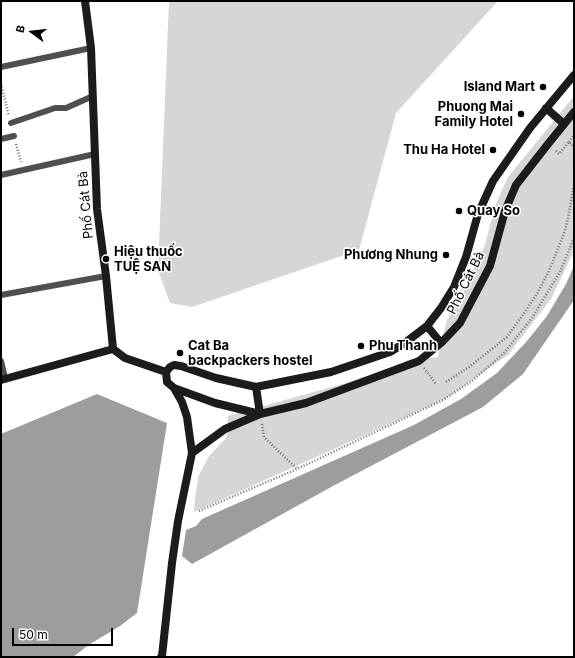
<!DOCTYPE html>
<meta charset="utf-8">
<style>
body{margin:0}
#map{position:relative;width:575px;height:658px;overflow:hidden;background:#fff;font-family:Inter,sans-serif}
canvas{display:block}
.frame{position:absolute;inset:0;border:2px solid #000;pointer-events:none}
.north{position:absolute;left:12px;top:12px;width:40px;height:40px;-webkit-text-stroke:3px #fff;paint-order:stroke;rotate:285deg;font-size:11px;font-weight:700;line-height:16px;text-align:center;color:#000}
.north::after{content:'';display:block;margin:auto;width:14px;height:18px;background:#000;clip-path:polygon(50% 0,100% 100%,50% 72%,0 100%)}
.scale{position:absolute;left:12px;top:628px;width:101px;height:18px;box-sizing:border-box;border:2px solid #000;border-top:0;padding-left:5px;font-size:12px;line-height:14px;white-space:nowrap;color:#000;-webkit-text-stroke:3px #fff;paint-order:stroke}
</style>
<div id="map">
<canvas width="575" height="658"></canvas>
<div class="frame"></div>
<div class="north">B</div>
<div class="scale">50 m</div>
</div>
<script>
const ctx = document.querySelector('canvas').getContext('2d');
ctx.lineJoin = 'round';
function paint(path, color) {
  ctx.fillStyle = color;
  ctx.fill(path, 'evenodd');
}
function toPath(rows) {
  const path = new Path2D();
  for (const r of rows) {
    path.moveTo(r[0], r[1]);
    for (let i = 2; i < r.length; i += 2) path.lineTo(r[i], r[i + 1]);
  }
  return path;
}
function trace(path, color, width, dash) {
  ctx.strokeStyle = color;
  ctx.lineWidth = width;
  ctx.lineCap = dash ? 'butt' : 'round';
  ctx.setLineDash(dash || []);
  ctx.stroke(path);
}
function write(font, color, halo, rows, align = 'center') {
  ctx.font = font + ' Inter,sans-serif';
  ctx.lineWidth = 3;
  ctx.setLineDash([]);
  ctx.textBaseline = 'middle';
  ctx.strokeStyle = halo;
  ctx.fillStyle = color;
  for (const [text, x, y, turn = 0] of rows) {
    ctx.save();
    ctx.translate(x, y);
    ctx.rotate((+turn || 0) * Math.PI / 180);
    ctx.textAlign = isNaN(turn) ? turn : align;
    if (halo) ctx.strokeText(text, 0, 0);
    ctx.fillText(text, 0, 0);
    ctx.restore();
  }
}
paint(toPath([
 [169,1,498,1,396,113,359,250,192,307,170,303,158,270],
 [574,96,574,251,551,299,508,355,445,399,194,512,195,499,198,477,209,456,227,437,228,416,385,372,408,360,438,357,447,320,463,293,485,245,495,206,508,177]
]), '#d6d6d6');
paint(toPath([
 [574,266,574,300,523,374,483,407,333,486,192,564,182,556,186,530,196,526,202,519,414,425,461,399,497,373,527,341,547,316,566,284],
 [97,394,167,423,137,613,120,626,90,644,73,657,1,657,1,434]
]), '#9d9d9d');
trace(toPath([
 [1,84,9,116],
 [569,142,574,135],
 [16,144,21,162],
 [574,146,574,162],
 [556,151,559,154,569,142,574,147],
 [424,368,436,384],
 [446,382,469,367,507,337,522,316,537,294,549,271,565,231,569,213,574,185],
 [262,424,264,437,297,469],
 [199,511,297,469,443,400,472,381,504,353,532,318,560,272,574,238]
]), '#717171', 2.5, [1, 2]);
trace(toPath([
 [1,67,91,48],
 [11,123,55,108,66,108,93,96],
 [1,139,14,136],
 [1,175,95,154],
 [1,295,106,276],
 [1,361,5,378]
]), '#4f4f4f', 6);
trace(toPath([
 [85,1,91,48,97,209,106,276,113,349,125,358,166,372],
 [574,75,530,128,493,181,478,214,466,257,454,287,441,308,427,326,406,342,390,352,331,372,256,387,216,378,181,366,174,365,170,367,166,372,167,382,174,388,215,403,260,414,306,403,419,361,441,343,460,323,490,266,505,211,516,185,548,144,574,112],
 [546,108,564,124],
 [427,326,441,343],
 [1,380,113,349],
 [256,387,260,414],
 [192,453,225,429,260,414],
 [161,657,162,656,172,563,178,521,192,453,187,417,182,402,174,388]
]), '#1c1c1c', 8);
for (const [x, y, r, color] of [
 [543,87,4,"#000"],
 [521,114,4,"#000"],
 [493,150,4,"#000"],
 [459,211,4,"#000"],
 [446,255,4,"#000"],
 [106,259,4,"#000"],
 [361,346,4,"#000"],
 [180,353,4,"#000"]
]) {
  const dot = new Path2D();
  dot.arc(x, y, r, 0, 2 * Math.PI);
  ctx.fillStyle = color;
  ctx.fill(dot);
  trace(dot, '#fff', 1.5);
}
write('bold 13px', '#000', '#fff', [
 ["Island Mart",535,87],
 ["Phuong Mai",513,107],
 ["Family Hotel",513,122],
 ["Thu Ha Hotel",485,150],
 ["Quay So",467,211,"left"],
 ["Hiệu thuốc",114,252,"left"],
 ["TUỆ SAN",114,267,"left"],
 ["Phương Nhung",438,255],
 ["Cat Ba",188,346,"left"],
 ["backpackers hostel",188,361,"left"],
 ["Phu Thanh",369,346,"left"]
], 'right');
write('13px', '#000', '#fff', [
 ["Phố Cát Bà",86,205,-95],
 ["Phố Cát Bà",466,283,-64]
]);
</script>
